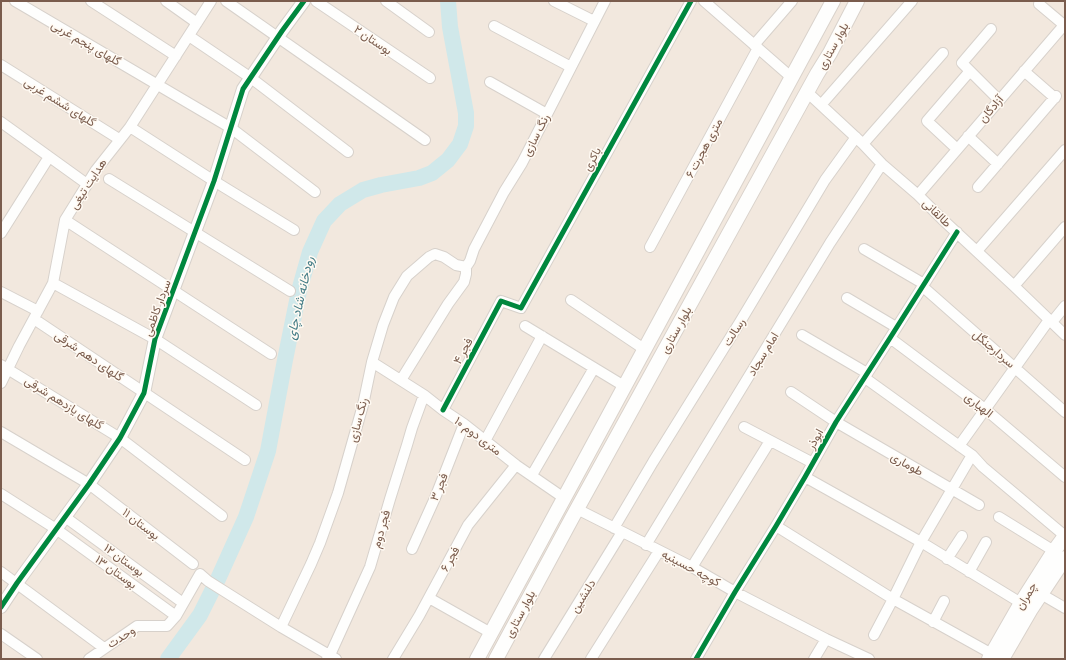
<!DOCTYPE html>
<meta charset="utf-8">
<style>
body{margin:0}
#map{position:relative;width:1066px;height:660px;overflow:hidden;background:#f9f5f0;font-family:Barlow,sans-serif}
canvas{display:block}
.frame{position:absolute;inset:0;border:2px solid #7a5c4d;pointer-events:none}
</style>
<div id="map">
<canvas width="1066" height="660"></canvas>
<div class="frame"></div>
</div>
<script>
const ctx = document.querySelector('canvas').getContext('2d');
ctx.lineJoin = 'round';
function paint(path, color) {
  ctx.fillStyle = color;
  ctx.fill(path, 'evenodd');
}
function toPath(rows) {
  const path = new Path2D();
  for (const r of rows) {
    path.moveTo(r[0], r[1]);
    for (let i = 2; i < r.length; i += 2) path.lineTo(r[i], r[i + 1]);
  }
  return path;
}
function trace(path, color, width, dash) {
  ctx.strokeStyle = color;
  ctx.lineWidth = width;
  ctx.lineCap = dash ? 'butt' : 'round';
  ctx.setLineDash(dash || []);
  ctx.stroke(path);
}
function write(font, color, halo, rows, align = 'center') {
  ctx.font = font + ' Barlow,Vazirmatn,sans-serif';
  ctx.lineWidth = 3;
  ctx.setLineDash([]);
  ctx.textBaseline = 'middle';
  ctx.strokeStyle = halo;
  ctx.fillStyle = color;
  for (const [text, x, y, turn = 0] of rows) {
    ctx.save();
    ctx.translate(x, y);
    ctx.rotate((+turn || 0) * Math.PI / 180);
    ctx.textAlign = isNaN(turn) ? turn : align;
    if (halo) ctx.strokeText(text, 0, 0);
    ctx.fillText(text, 0, 0);
    ctx.restore();
  }
}
paint(toPath([
 [1,1,1065,1,1065,659,1,659]
]), '#f2e8de');
trace(toPath([
 [168,659,200,615,218,579,246,517,268,451,285,360,299,291,310,252,324,221,340,204,363,190,381,185,419,178,432,173,448,160,460,144,466,126,466,113,450,27,448,1]
]), '#d0e8ea', 16);
const minor = toPath([
 [15,1,231,128,315,192],
 [91,1,176,56],
 [166,1,197,23],
 [226,1,425,140],
 [316,1,430,78],
 [386,1,429,32],
 [554,1,594,21],
 [704,1,791,77],
 [1039,4,1064,25],
 [494,26,571,67],
 [991,29,962,63,999,100],
 [189,36,251,78,348,152],
 [754,45,792,1],
 [1,65,119,139],
 [1024,71,1055,98],
 [490,82,547,114],
 [807,92,863,144,882,164,918,195,942,219,1014,286,1065,335],
 [821,105,912,1],
 [1,122,87,184],
 [130,127,214,181,294,230],
 [968,136,998,164],
 [863,144,943,53],
 [957,149,927,121,970,71],
 [109,179,290,291],
 [978,187,1056,96],
 [918,195,1065,24],
 [65,220,271,354],
 [1,233,49,157],
 [650,247,758,48],
 [864,249,924,284],
 [977,251,1065,150],
 [53,283,155,339,256,405],
 [922,286,1065,412],
 [1014,286,1065,227],
 [1,292,38,311],
 [847,298,896,327],
 [571,300,644,349],
 [34,319,245,460],
 [1052,322,1065,306],
 [525,326,624,386],
 [802,335,867,373],
 [890,338,985,409,1065,477],
 [372,362,424,395,443,410,464,424,516,465,564,498],
 [1,365,120,438,222,516],
 [865,378,972,455,983,467,1065,536],
 [401,380,448,304,464,282,466,274,466,267,470,261,474,249,504,192,522,163,605,1],
 [1,383,19,346,53,283,65,220,96,170,130,127,211,1],
 [791,392,836,422,979,505],
 [443,410,501,301,521,308,691,1],
 [744,427,813,463],
 [1,432,89,484,193,564],
 [485,441,542,336],
 [959,446,1049,320],
 [532,475,594,368],
 [805,477,921,542,1021,603],
 [1,494,56,529,176,616],
 [577,509,692,567,735,592,826,639,869,659],
 [65,517,183,603],
 [999,517,1054,551],
 [776,526,893,599,992,654],
 [614,528,653,462,740,322,825,180,856,137],
 [646,545,830,243,882,164],
 [412,549,435,498,464,424],
 [947,559,962,536],
 [692,567,770,441],
 [1,572,104,648],
 [969,572,986,542],
 [1041,594,1065,608],
 [429,598,491,633],
 [933,622,944,601],
 [281,627,311,564,320,543,338,493,363,405,372,362,383,325,394,297,407,276,429,257,435,254,444,257,456,265,466,267],
 [1,634,37,659],
 [874,635,893,599,921,542,972,455],
 [89,659,137,626,167,626,176,616,200,574,208,581,281,627,336,659],
 [327,659,330,655,370,567,390,499,407,445,412,428,424,395],
 [393,659,419,616,468,525,516,465],
 [544,659,622,532],
 [591,659,659,551],
 [696,659,735,592,776,526,805,477,836,422,890,338,957,232],
 [814,659,826,639]
]);
const tertiary = toPath([
 [1,607,17,583,89,484,120,438,144,393,155,339,214,181,243,89,282,31,304,1]
]);
const secondary = toPath([
 [477,659,833,1],
 [496,659,572,518,817,74,830,53,857,1],
 [989,659,1021,603,1054,551,1065,536],
 [1002,659,1031,609,1065,558]
]);
trace(minor, '#d7d1cb', 12);
trace(tertiary, '#d7d1cb', 14);
trace(secondary, '#d9d2cb', 16);
trace(minor, '#fefefd', 10);
trace(tertiary, '#fefefd', 12);
trace(secondary, '#fefefd', 14);
trace(toPath([
 [443,410,501,301,521,308,691,1],
 [1,607,17,583,89,484,120,438,144,393,155,339,214,181,243,89,282,31,304,1],
 [696,659,735,592,776,526,805,477,836,422,890,338,957,232]
]), '#00873e', 5);
write('12px', '#7a5c4d', '#fffaf3', [
 ["بوستان ۲",373,40,34],
 ["گلهای پنجم غربی",86,43,30],
 ["بلوار ستاری",833,46,-61],
 ["گلهای ششم غربی",60,102,32],
 ["آزادگان",991,109,-50],
 ["رنگ سازی",536,135,-63],
 ["۶ متری هجرت",704,148,-62],
 ["باکری",592,159,-61],
 ["هدایت تیغی",88,184,-57],
 ["طالقانی",937,213,44],
 ["سردار کاظمی",157,308,-70],
 ["بلوار ستاری",676,330,-61],
 ["رسالت",734,332,-58],
 ["سردارجنگل",994,349,41],
 ["فجر ۴",463,351,-62],
 ["امام سجاد",763,354,-59],
 ["گلهای دهم شرقی",89,356,34],
 ["گلهای یازدهم شرقی",64,403,32],
 ["الهیاری",979,405,38],
 ["رنگ سازی",358,420,-75],
 ["۱۰ متری دوم",478,436,37],
 ["ابوذر",815,439,-61],
 ["طوماری",907,464,30],
 ["فجر ۳",439,487,-68],
 ["بوستان ۱۱",141,524,38],
 ["فجر دوم",381,529,-74],
 ["فجر ۶",450,559,-61],
 ["بوستان ۱۲",124,560,36],
 ["کوچه حسینیه",691,568,28],
 ["بوستان ۱۳",116,572,36],
 ["دلنشین",583,596,-58],
 ["چمران",1026,596,-59],
 ["بلوار ستاری",520,614,-62],
 ["وحدت",121,637,-33]
]);
write('italic 13px', '#437c86', '#fffaf3', [
 ["رودخانه شاد چای",300,298,-77]
]);
</script>
